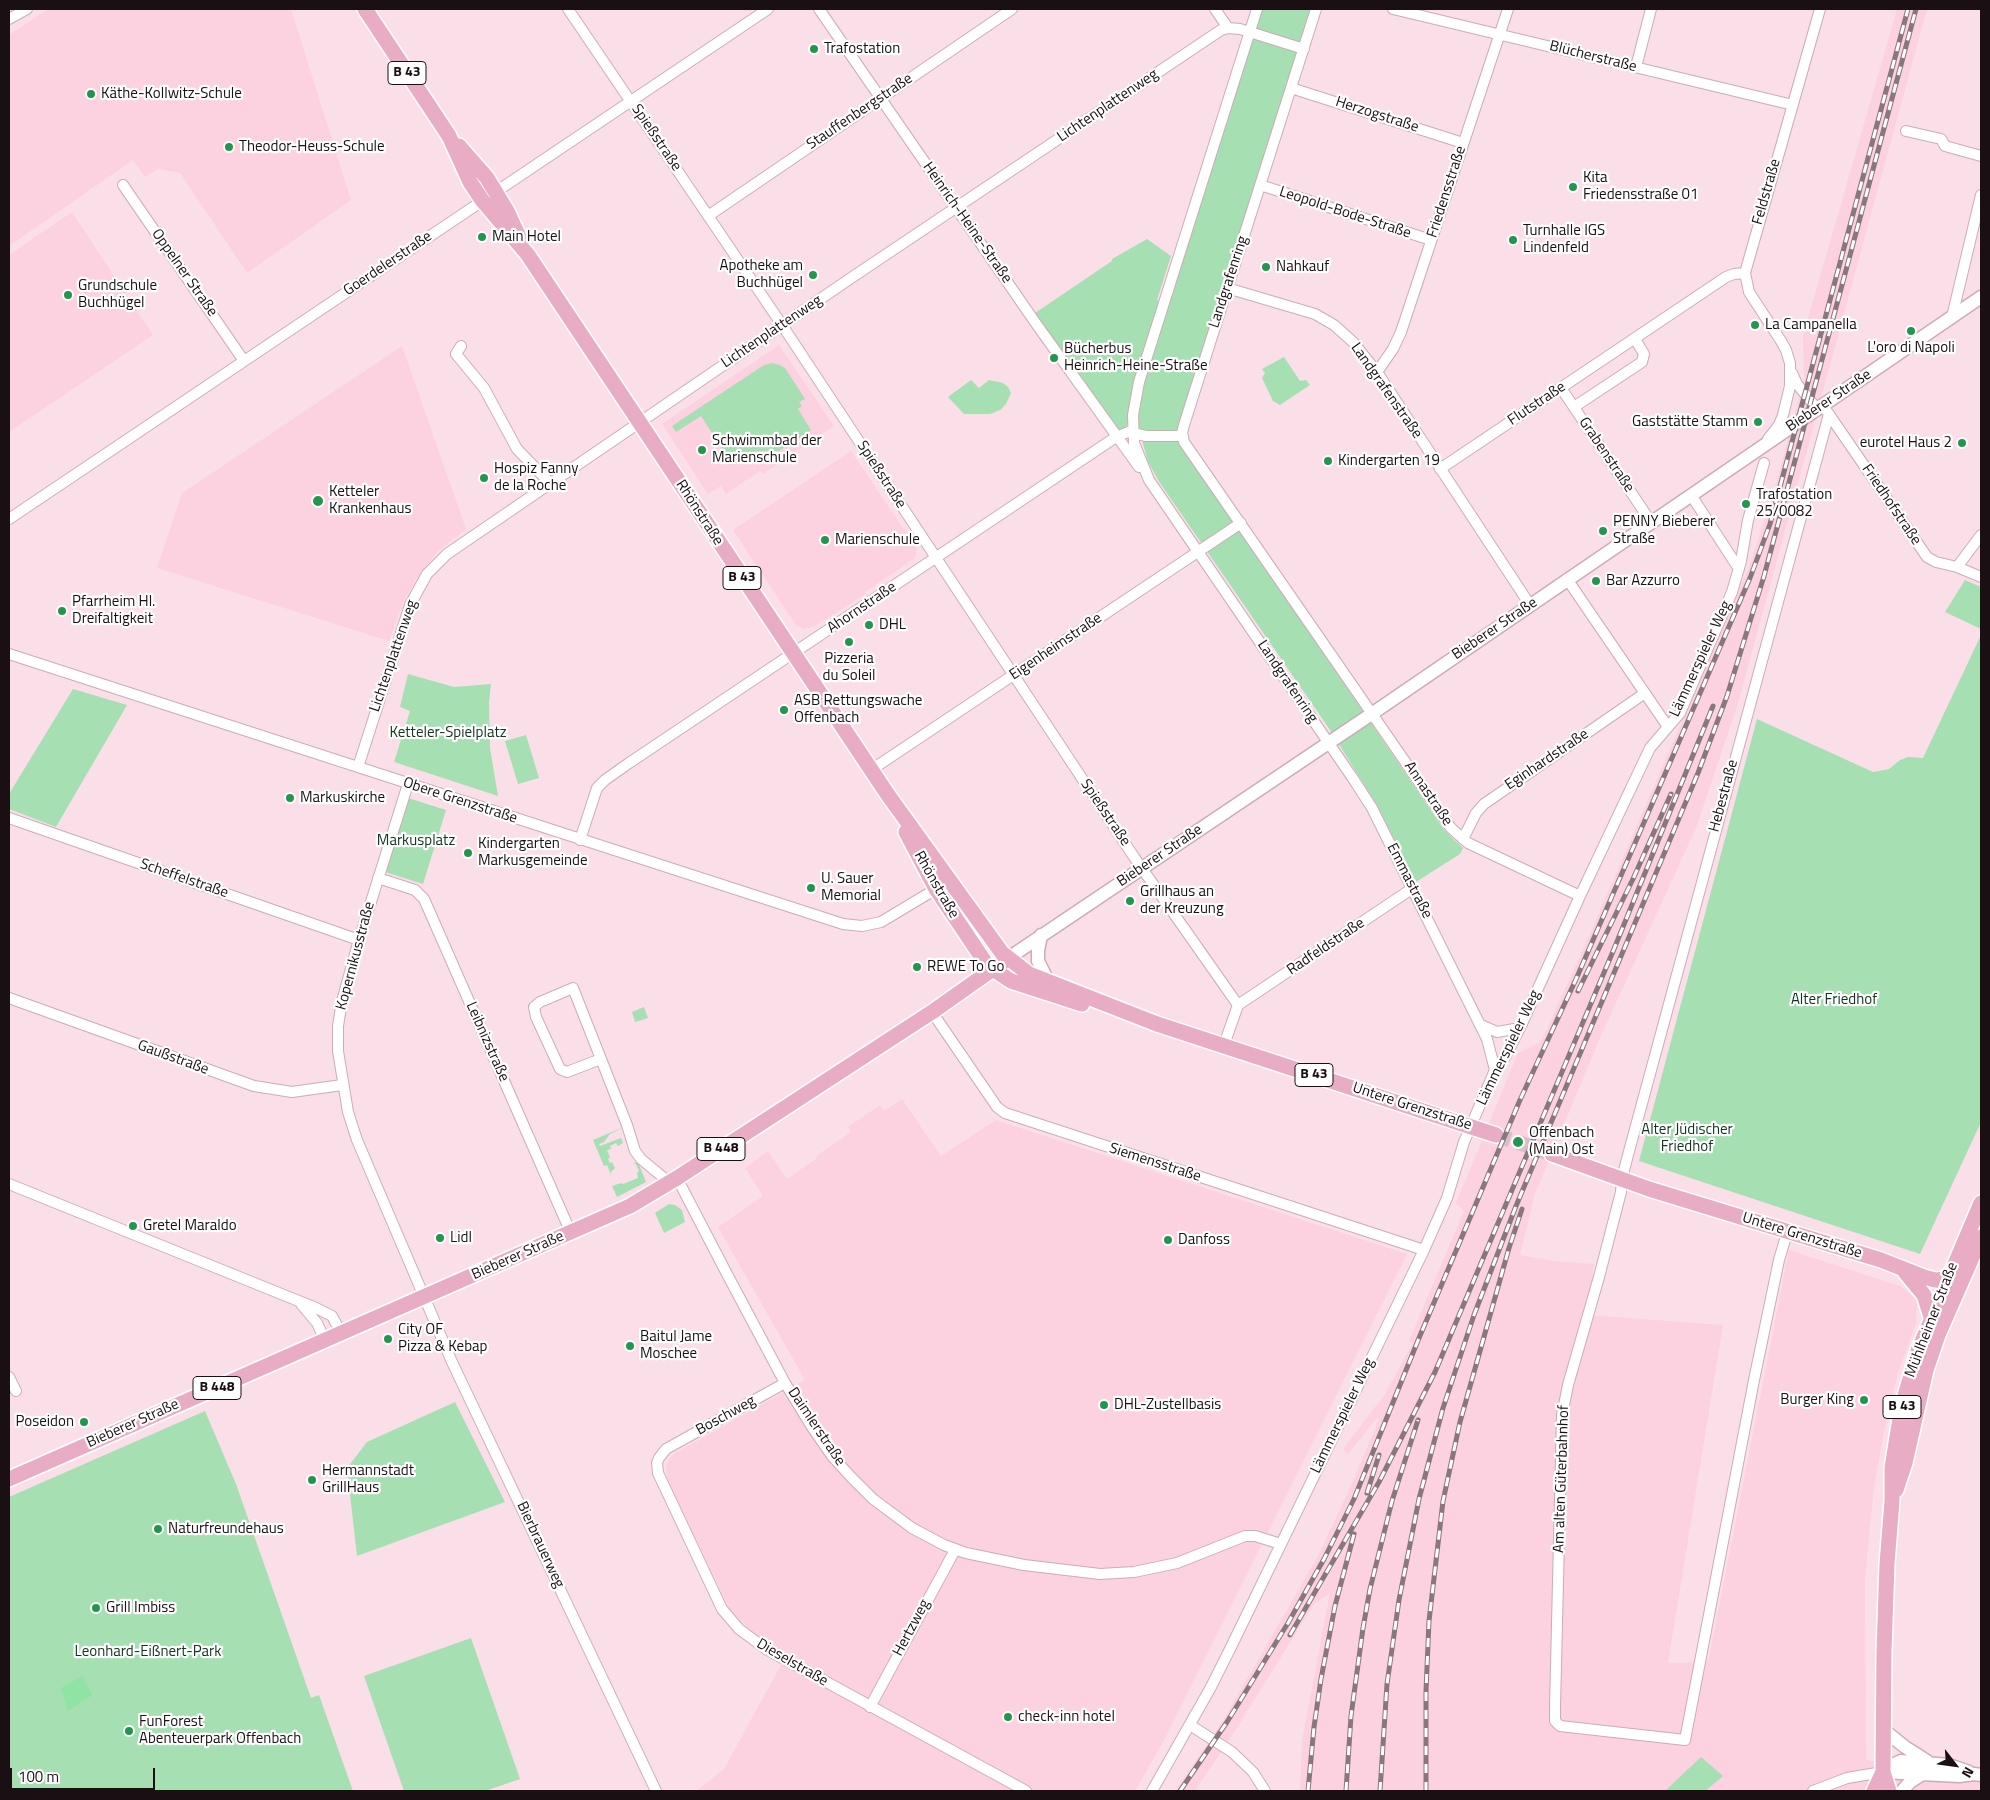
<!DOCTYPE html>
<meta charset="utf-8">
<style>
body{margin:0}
#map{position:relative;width:1990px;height:1800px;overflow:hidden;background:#fbdfe8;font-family:"Titillium Web",sans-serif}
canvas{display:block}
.frame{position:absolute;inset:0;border:10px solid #1a0f13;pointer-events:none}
.north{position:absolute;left:1930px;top:1740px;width:50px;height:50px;-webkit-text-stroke:4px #fff;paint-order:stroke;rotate:120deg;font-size:14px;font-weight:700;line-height:20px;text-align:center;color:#1a0f13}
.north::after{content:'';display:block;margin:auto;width:18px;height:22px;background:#1a0f13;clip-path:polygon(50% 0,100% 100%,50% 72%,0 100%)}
.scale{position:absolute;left:10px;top:1768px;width:145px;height:22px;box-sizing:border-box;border:2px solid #1a0f13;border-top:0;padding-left:6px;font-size:15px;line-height:18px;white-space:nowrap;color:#1a0f13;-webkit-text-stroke:4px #fff;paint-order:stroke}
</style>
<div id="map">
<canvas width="1990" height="1800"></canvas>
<div class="frame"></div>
<div class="north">N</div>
<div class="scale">100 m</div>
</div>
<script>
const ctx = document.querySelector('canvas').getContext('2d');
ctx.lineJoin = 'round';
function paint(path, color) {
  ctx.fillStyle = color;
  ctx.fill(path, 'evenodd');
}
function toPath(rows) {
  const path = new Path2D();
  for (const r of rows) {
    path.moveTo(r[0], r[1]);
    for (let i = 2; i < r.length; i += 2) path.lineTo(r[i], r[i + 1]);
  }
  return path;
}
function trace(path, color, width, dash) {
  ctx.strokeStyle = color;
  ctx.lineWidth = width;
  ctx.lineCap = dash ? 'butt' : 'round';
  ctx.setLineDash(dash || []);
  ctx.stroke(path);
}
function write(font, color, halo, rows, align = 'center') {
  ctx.font = font + ' "Titillium Web",sans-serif';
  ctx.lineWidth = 4.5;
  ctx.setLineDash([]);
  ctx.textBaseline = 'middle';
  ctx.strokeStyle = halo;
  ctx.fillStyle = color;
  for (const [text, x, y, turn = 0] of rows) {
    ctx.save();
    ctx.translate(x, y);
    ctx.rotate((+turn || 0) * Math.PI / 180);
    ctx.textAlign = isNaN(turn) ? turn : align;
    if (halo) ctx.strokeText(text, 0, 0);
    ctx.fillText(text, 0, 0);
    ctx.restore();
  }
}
paint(toPath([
 [48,9,291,9,351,200,247,273,180,173,158,169,145,177,133,160,9,246,9,35],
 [1897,9,1927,9,1737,707,1696,828,1599,1040,1535,1194,1520,1255,1553,1261,1594,1264,1588,1315,1723,1325,1668,1663,1708,1662,1789,1250,1900,1286,1915,1298,1917,1304,1916,1323,1898,1373,1884,1432,1874,1486,1865,1579,1866,1760,1981,1781,1981,1791,1300,1791,1302,1741,1330,1593,1314,1604,1237,1728,1195,1791,1175,1791,1220,1725,1254,1667,1318,1556,1345,1499,1379,1420,1378,1417,1348,1454,1343,1449,1385,1394,1413,1343,1409,1341,1464,1211,1456,1203,1518,1053,1541,1042,1586,943,1748,569,1772,499,1804,380,1803,336],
 [72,212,153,335,9,432,9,255],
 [779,345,834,426,763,474,760,471,726,494,721,486,708,494,662,424],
 [402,346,466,529,437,552,416,579,403,603,389,641,157,568,182,493],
 [851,451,917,549,915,558,865,592,866,594,813,627,804,629,796,625,733,530],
 [902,1099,941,1156,996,1120,1407,1254,1163,1742,1135,1791,696,1791,724,1769,787,1654,752,1633,728,1606,668,1480,666,1468,669,1459,674,1454,805,1380,718,1227,763,1196,745,1168,768,1151,787,1179,817,1158,816,1156,851,1132,848,1127,880,1105,884,1111]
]), '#fcd1e0');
paint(toPath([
 [1262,9,1312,9,1179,428,1179,443,1445,831,1463,848,1460,854,1416,882,1377,805,1328,727,1160,483,1148,462,1139,429,1138,414,1144,383],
 [1147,239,1171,256,1157,300,1159,301,1136,373,1129,407,1128,423,1125,428,1118,430,1035,313,1112,261,1112,259],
 [1284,357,1300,381,1306,380,1310,385,1280,405,1273,401,1262,378,1265,373,1262,369],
 [772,363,780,365,785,368,805,399,799,402,802,406,798,409,811,430,779,451,755,451,733,465,701,416,676,432,672,426,764,365],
 [971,380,979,388,989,380,1003,383,1008,387,1011,393,1006,404,1000,410,990,414,964,414,948,397],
 [1965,580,1981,587,1981,629,1945,612],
 [1981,635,1981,1122,1920,1254,1639,1161,1757,719,1873,772,1889,769,1900,760,1908,757,1923,758],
 [408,674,454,687,491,684,489,703,490,748,498,796,394,762,410,711,400,707],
 [73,689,127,705,56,827,9,809,9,794],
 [526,735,539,778,518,784,505,741],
 [408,798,446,810,423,884,385,872],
 [644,1007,648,1018,635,1022,632,1012],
 [624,1127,610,1134,604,1142,599,1144,600,1146,621,1138,623,1143,618,1146,616,1143,610,1146,611,1149,607,1150,610,1157,608,1159,610,1163,612,1162,615,1168,611,1172,611,1175,607,1165,604,1166,593,1140],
 [638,1162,646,1182,617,1197,612,1186,621,1183,623,1184,638,1178,637,1173,639,1171,636,1164,633,1164],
 [669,1204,675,1205,682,1210,685,1222,664,1233,655,1213],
 [455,1402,505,1502,357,1556,347,1468,367,1442],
 [205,1411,236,1484,311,1698,319,1695,353,1791,9,1791,9,1497],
 [471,1638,520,1779,485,1791,404,1791,364,1676],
 [1701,1757,1723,1776,1705,1791,1665,1791]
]), '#a5dfb2');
paint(toPath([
 [82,1676,92,1695,68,1711,61,1688]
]), '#8fe3a4');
trace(toPath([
 [1496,1135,1552,1154]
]), '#d9c0c8', 15, [15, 8]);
const minor = toPath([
 [568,9,782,325,1134,857,1238,1005],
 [819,9,1037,325,1139,467],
 [1215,9,1228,28],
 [1257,9,1139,382,1133,415,1134,443,1149,480,1354,780,1372,808,1487,1039,1495,1070],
 [1316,9,1184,425,1182,433,1184,442,1451,828,1468,843,1580,896],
 [1393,9,1793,105],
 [9,19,27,9],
 [1636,67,1651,9],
 [1291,88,1463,143],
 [1906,131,1941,139,1945,146,1981,156],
 [123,185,244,361],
 [1260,185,1431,240],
 [708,216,1012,9],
 [1227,288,1315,314,1334,325,1353,342,1377,372,1530,605],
 [1952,317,1981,195],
 [461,346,456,354,484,388,517,449,550,483],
 [1377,372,1393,349,1401,332,1508,9],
 [1792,373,1797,384,1817,409],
 [1561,388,1651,522],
 [1574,407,1642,362,1644,354,1635,339],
 [1826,410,1927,557,1936,562,1957,567,1981,577],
 [1768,439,1779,425,1783,415,1790,386,1790,363,1786,350,1781,341,1749,292,1745,273,1820,9],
 [1440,469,1726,277,1734,274,1745,273],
 [1691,495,1739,569],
 [9,519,768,9],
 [1957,567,1981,535],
 [1567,579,1668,727],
 [9,654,843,924,862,926,881,922,936,889],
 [358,767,410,605,427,574,447,554,851,278,1221,30,1228,28,1240,29,1304,49],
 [871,770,1241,523],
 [408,784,359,940,342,1001,338,1026,338,1051,348,1112,357,1140,452,1362,656,1791],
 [9,818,359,940],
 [1463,839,1476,813,1484,804,1645,693],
 [580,840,597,788,605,780,629,763,1116,437,1128,432,1146,436,1183,436],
 [378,878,415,890,424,899,571,1233],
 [9,998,254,1086,292,1092,342,1085],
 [1238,1005,1413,888],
 [932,1012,997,1107,1005,1113,1424,1250],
 [1481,1025,1497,1032,1520,1028],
 [1224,1045,1238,1005],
 [601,1059,567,1072,560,1069,536,1017,534,1007,540,1002,573,988,601,1059,627,1125,635,1151,641,1159,670,1183],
 [677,1178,727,1274,785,1383,812,1427,832,1456,851,1477,873,1499,912,1528,944,1545,966,1553,1024,1565,1100,1574,1134,1572,1177,1563,1245,1536,1255,1536,1281,1544],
 [9,1184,316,1308,332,1316,341,1333],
 [1787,1233,1779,1260,1754,1380,1685,1740,1560,1726,1555,1721,1555,1707,1562,1415,1568,1385,1599,1277,1621,1192,1622,1178,1628,1155,1829,414],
 [301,1304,317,1323,325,1340],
 [9,1377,16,1391],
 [785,1383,666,1449,659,1458,657,1463,658,1473,722,1609,739,1629,766,1649,1026,1791],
 [870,1707,955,1550],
 [1190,1725,1232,1752,1253,1772,1265,1791],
 [1152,1791,1211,1687,1232,1645,1424,1250,1447,1198,1464,1142,1495,1070,1505,1057,1520,1028,1580,896,1650,748,1680,713,1732,592,1741,561,1748,520,1764,463],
 [1813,1791,1847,1778,1883,1772]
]);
const tertiary = toPath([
 [1041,935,1038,951,1038,961,1048,981],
 [1007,959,1373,713,1981,297],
 [1885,1731,1905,1747,1927,1761],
 [1883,1772,1959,1776,1974,1774,1981,1775],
 [1883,1772,1890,1766,1901,1761,1949,1765,1969,1772],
 [1902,1791,1910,1782,1921,1775]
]);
const primary = toPath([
 [365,9,449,136,470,182,482,200,528,255,888,795,1002,953,1029,974,1157,1024,1496,1135],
 [459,146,487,178,507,211,519,237],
 [906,832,936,889,987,965,1011,981,1082,1004],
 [1552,1154,1649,1189,1881,1260,1924,1277,1935,1280,1948,1279],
 [1905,1272,1924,1295,1931,1317],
 [9,1479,630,1206,677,1178,932,1012,1007,959],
 [1896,1490,1905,1463,1926,1370,1938,1335,1981,1237],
 [1874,1791,1883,1772],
 [1889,1791,1883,1772,1884,1651,1887,1564,1892,1501,1892,1468,1902,1406,1918,1351,1981,1203]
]);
trace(minor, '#cdabb7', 12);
trace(tertiary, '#cdabb7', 15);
trace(primary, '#fff', 18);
trace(minor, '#fff', 10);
trace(tertiary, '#fff', 12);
trace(primary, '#e9acc5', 15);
const rail = toPath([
 [1578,991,1633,879,1671,794],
 [1367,1493,1379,1455],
 [1290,1635,1379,1482,1435,1372,1614,949,1713,706],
 [1180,1791,1227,1722,1288,1623,1324,1559,1354,1499,1419,1338,1520,1100,1577,977,1750,578,1770,524,1908,9],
 [1308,1791,1314,1727,1321,1679,1335,1606,1354,1534],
 [1346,1791,1351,1716,1363,1628,1370,1589,1392,1501,1418,1420],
 [1380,1791,1387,1684,1399,1600,1419,1499,1443,1408,1474,1315,1516,1206,1698,773,1727,696,1764,576,1916,9],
 [1426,1791,1426,1691,1429,1621,1443,1501,1460,1422,1509,1248,1522,1209]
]);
trace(rail, '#8a777d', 5);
trace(rail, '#fff', 3, [9]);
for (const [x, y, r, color] of [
 [814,49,5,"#24954f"],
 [91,94,5,"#24954f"],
 [229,147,5,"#24954f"],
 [1573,187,5,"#24954f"],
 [482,237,5,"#24954f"],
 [1513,240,5,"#24954f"],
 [1266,267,5,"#24954f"],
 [813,275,5,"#24954f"],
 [68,295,5,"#24954f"],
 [1755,325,5,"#24954f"],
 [1911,331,5,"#24954f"],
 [1054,358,5,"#24954f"],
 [1758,422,5,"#24954f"],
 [1962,443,5,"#24954f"],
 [702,450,5,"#24954f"],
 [1328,461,5,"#24954f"],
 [484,478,5,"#24954f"],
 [318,501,6,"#24954f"],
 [1746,504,5,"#24954f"],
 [1603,531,5,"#24954f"],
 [825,540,5,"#24954f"],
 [1596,581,5,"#24954f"],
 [62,611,5,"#24954f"],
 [869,625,5,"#24954f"],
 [849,642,5,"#24954f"],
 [784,710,5,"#24954f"],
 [290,798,5,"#24954f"],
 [468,853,5,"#24954f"],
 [811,888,5,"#24954f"],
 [1130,901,5,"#24954f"],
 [917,967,5,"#24954f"],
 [1518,1142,6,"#24954f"],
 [133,1226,5,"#24954f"],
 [440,1238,5,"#24954f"],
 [1168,1240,5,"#24954f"],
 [388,1339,5,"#24954f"],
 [630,1346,5,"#24954f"],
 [1864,1400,5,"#24954f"],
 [1104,1405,5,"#24954f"],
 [84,1422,5,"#24954f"],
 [312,1480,5,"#24954f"],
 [158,1529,5,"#24954f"],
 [96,1608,5,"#24954f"],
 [1008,1717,5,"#24954f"],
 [129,1731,5,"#24954f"]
]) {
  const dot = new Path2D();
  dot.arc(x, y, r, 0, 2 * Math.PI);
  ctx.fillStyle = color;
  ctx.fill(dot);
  trace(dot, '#fff', 2);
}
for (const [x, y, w] of [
 [407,73,38],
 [742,578,38],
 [1314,1075,38],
 [721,1149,48],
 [217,1388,48],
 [1902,1407,38]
]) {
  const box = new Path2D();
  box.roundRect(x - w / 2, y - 11.5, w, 23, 4);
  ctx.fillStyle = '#fff';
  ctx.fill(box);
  trace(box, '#1a0f13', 1);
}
write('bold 14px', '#1a0f13', null, [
 ["B 43",407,73],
 ["B 43",742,578],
 ["B 43",1314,1075],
 ["B 448",721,1149],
 ["B 448",217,1388],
 ["B 43",1902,1407]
]);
write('15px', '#1a0f13', '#fff', [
 ["Trafostation",824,49],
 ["Käthe-Kollwitz-Schule",101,94],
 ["Theodor-Heuss-Schule",239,147],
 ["Kita",1583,178],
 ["Friedensstraße 01",1583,195],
 ["Turnhalle IGS",1523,231],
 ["Lindenfeld",1523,248],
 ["Main Hotel",492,237],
 ["Apotheke am",803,266,"right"],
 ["Buchhügel",803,283,"right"],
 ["Nahkauf",1276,267],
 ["Grundschule",78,286],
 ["Buchhügel",78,303],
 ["La Campanella",1765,325],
 ["L'oro di Napoli",1911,348,"center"],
 ["Bücherbus",1064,349],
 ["Heinrich-Heine-Straße",1064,366],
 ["Gaststätte Stamm",1748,422,"right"],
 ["Schwimmbad der",712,441],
 ["Marienschule",712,458],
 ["eurotel Haus 2",1952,443,"right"],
 ["Kindergarten 19",1338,461],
 ["Hospiz Fanny",494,469],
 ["de la Roche",494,486],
 ["Ketteler",329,492],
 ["Krankenhaus",329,509],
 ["Trafostation",1756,495],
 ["25/0082",1756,512],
 ["PENNY Bieberer",1613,522],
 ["Straße",1613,539],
 ["Marienschule",835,540],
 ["Bar Azzurro",1606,581],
 ["Pfarrheim Hl.",72,602],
 ["Dreifaltigkeit",72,619],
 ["DHL",879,625],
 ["Pizzeria",849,659,"center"],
 ["du Soleil",849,676,"center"],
 ["ASB Rettungswache",794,701],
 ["Offenbach",794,718],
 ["Markuskirche",300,798],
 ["Kindergarten",478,844],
 ["Markusgemeinde",478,861],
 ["U. Sauer",821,879],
 ["Memorial",821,896],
 ["Grillhaus an",1140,892],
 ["der Kreuzung",1140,909],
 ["REWE To Go",927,967],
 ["Offenbach",1529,1133],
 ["(Main) Ost",1529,1150],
 ["Gretel Maraldo",143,1226],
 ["Lidl",450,1238],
 ["Danfoss",1178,1240],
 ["City OF",398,1330],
 ["Pizza & Kebap",398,1347],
 ["Baitul Jame",640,1337],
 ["Moschee",640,1354],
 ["Burger King",1854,1400,"right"],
 ["DHL-Zustellbasis",1114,1405],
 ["Poseidon",74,1422,"right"],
 ["Hermannstadt",322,1471],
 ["GrillHaus",322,1488],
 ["Naturfreundehaus",168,1529],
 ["Grill Imbiss",106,1608],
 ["check-inn hotel",1018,1717],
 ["FunForest",139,1722],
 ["Abenteuerpark Offenbach",139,1739]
], 'left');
write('15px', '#1a0f13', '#fff', [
 ["Blücherstraße",1593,57,14],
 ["Lichtenplattenweg",1108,106,-34],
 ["Stauffenbergstraße",860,112,-34],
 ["Herzogstraße",1377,115,18],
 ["Spießstraße",656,138,56],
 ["Friedensstraße",1447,192,-72],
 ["Feldstraße",1767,192,-74],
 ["Leopold-Bode-Straße",1345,213,18],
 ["Heinrich-Heine-Straße",967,223,55],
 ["Goerdelerstraße",388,264,-34],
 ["Oppelner Straße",184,273,55],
 ["Landgrafenring",1229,282,-72],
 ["Lichtenplattenweg",772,332,-34],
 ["Landgrafenstraße",1386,391,55],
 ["Bieberer Straße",1829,401,-34],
 ["Flutstraße",1537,404,-34],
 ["Grabenstraße",1606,455,56],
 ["Spießstraße",881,475,57],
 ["Friedhofstraße",1891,505,56],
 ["Rhönstraße",699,513,57],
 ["Ahornstraße",862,608,-34],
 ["Bieberer Straße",1495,629,-34],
 ["Eigenheimstraße",1056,647,-34],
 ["Lichtenplattenweg",394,656,-71],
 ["Lämmerspieler Weg",1701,659,-65],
 ["Landgrafenring",1287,682,56],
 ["Eginhardstraße",1547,760,-34],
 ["Annastraße",1428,794,56],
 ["Hebestraße",1724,796,-75],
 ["Obere Grenzstraße",460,801,18],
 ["Spießstraße",1105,813,56],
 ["Bieberer Straße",1160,856,-34],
 ["Scheffelstraße",184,879,19],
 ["Emmastraße",1409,881,63],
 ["Rhönstraße",936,885,60],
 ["Radfeldstraße",1326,947,-34],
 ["Kopernikusstraße",356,956,-75],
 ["Leibnizstraße",487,1042,66],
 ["Lämmerspieler Weg",1509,1048,-64],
 ["Gaußstraße",173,1058,20],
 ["Untere Grenzstraße",1412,1107,18],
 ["Siemensstraße",1155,1163,18],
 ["Untere Grenzstraße",1802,1236,17],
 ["Bieberer Straße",518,1256,-24],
 ["Mühlheimer Straße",1932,1320,-69],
 ["Boschweg",726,1416,-29],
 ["Lämmerspieler Weg",1343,1416,-64],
 ["Bieberer Straße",133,1424,-24],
 ["Daimlerstraße",816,1427,56],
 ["Am alten Güterbahnhof",1562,1479,-88],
 ["Bierbrauerweg",540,1545,65],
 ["Hertzweg",912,1628,-62],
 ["Dieselstraße",792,1663,30]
]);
write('15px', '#10341c', '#fff', [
 ["Ketteler-Spielplatz",448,733],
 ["Markusplatz",416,841],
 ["Alter Friedhof",1834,1000],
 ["Alter Jüdischer",1687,1130],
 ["Friedhof",1687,1147],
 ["Leonhard-Eißnert-Park",148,1652]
]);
</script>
